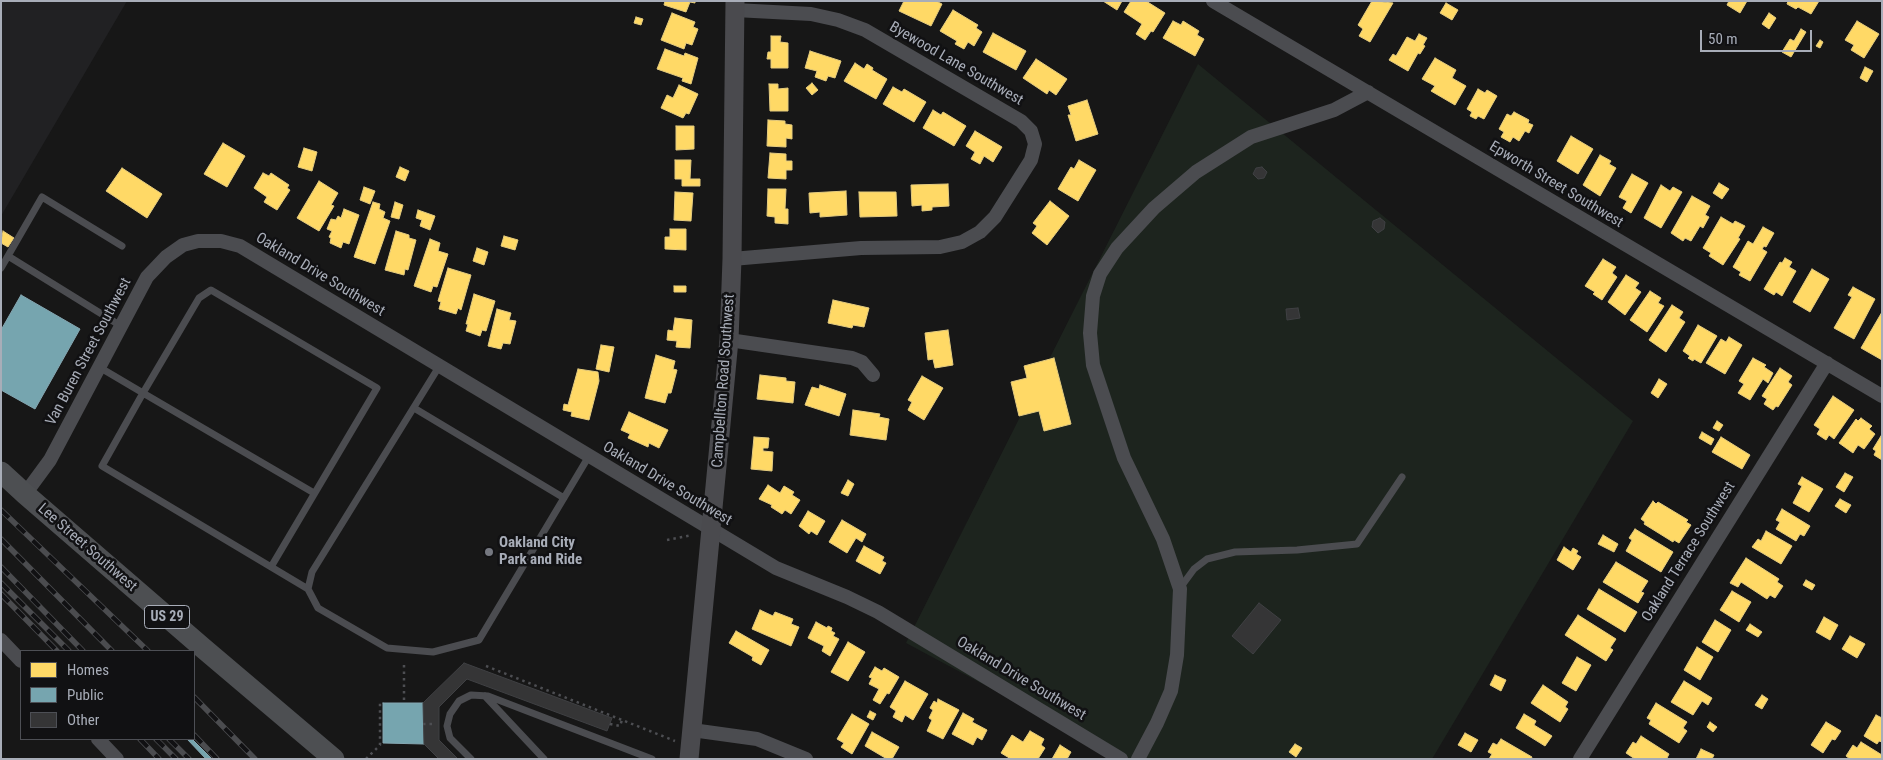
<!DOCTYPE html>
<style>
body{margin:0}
#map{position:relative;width:1883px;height:760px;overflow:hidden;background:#171717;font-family:"Roboto Condensed",sans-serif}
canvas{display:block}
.frame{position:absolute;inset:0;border:2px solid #a8adb8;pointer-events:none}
.legend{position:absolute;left:20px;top:650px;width:175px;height:90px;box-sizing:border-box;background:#111113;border:1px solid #4d4f55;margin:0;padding:6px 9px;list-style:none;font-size:15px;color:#a8adb8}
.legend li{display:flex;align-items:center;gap:10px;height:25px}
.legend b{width:25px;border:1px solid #4d4f55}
.scale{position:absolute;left:1700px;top:30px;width:112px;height:22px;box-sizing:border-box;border:2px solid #a8adb8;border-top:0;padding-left:6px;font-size:15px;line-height:18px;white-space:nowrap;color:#a8adb8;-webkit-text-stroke:4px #111113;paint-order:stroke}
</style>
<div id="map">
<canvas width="1883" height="760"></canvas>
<div class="frame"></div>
<ul class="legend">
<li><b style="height:14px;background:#ffd966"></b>Homes</li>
<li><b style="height:14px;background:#76a5af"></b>Public</li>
<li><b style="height:14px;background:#353536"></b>Other</li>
</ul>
<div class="scale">50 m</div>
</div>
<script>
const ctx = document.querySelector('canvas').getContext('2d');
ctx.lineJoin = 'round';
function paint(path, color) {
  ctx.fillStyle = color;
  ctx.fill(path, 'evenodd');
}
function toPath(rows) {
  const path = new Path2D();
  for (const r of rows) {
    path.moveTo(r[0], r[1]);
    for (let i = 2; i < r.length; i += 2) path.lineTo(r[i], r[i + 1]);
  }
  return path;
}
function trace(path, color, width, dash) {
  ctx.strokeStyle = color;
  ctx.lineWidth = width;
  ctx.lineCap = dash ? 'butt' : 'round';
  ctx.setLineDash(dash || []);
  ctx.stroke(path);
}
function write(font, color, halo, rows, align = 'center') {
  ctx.font = font + ' "Roboto Condensed",sans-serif';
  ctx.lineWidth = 5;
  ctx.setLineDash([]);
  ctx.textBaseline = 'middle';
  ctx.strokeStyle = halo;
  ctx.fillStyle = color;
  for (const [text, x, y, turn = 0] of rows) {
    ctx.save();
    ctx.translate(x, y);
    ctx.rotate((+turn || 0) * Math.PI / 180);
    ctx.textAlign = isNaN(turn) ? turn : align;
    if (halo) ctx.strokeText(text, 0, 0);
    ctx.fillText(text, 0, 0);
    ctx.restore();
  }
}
paint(toPath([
 [1,1,127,1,1,216]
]), '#212123');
paint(toPath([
 [1198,64,1633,421,1432,759,1123,759,906,643]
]), '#1d241e');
const homes = toPath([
 [665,1,695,1,695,3,690,2,686,12,664,5,665,1],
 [904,1,936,1,942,4,931,26,899,11,904,1],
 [1103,1,1122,1,1117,10,1103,1],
 [1131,1,1146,1,1165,13,1153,32,1151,31,1145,40,1136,34,1142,24,1124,12,1131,1],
 [1372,1,1393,3,1370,42,1359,36,1363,29,1358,25,1372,1],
 [1729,1,1747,1,1740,13,1727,5,1729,1],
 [1788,1,1819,1,1811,14,1798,7,1796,9,1787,4,1788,1],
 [1446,3,1458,10,1452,20,1440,13,1446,3],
 [953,10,978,25,976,28,982,32,974,46,968,42,964,49,955,44,957,41,940,31,953,10],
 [672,13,695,22,693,27,698,29,692,45,686,43,684,49,661,40,672,13],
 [1769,13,1776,18,1769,29,1762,24,1769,13],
 [636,17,643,19,641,25,634,23,636,17],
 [1173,21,1181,25,1183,21,1199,31,1197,35,1204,39,1195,56,1163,38,1173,21],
 [1857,21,1879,34,1864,58,1851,50,1854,45,1845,40,1857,21],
 [1801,29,1806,32,1791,57,1782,52,1790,39,1794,41,1801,29],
 [993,33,1026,51,1016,70,983,52,993,33],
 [1419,34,1427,38,1423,45,1425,46,1420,54,1418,53,1408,71,1389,60,1393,54,1396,56,1407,37,1415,41,1419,34],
 [771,36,781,36,780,42,788,43,788,68,771,68,771,59,767,59,768,52,771,52,771,36],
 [1820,40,1823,42,1820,48,1816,46,1820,40],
 [665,49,684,56,685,53,698,58,691,84,682,81,683,78,657,69,665,49],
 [810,51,841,61,835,78,828,76,826,81,815,77,817,71,805,68,810,51],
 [1435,58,1456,70,1452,78,1466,86,1455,105,1431,91,1435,86,1422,79,1435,58],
 [1036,59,1067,79,1056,95,1049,90,1047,94,1023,78,1036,59],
 [855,63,864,69,867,64,873,68,872,70,887,79,876,99,844,81,855,63],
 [1865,67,1873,71,1867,82,1860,78,1865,67],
 [812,83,818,90,812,95,806,88,812,83],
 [769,84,778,84,778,89,788,88,788,111,770,111,769,84],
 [679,85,698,94,689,114,686,113,683,118,661,108,667,95,673,98,679,85],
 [893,87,902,92,904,89,926,102,914,122,883,104,893,87],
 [1478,89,1485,93,1487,90,1497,96,1484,119,1478,116,1476,119,1470,116,1472,112,1467,109,1478,89],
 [1087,100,1098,134,1076,141,1068,115,1071,115,1068,106,1087,100],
 [933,110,941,115,943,112,966,126,954,146,923,128,933,110],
 [1514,112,1529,120,1528,123,1533,125,1529,133,1525,131,1519,141,1513,137,1510,142,1501,137,1504,132,1499,129,1507,114,1511,116,1514,112],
 [768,120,785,121,785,124,792,125,792,139,786,138,786,147,767,146,768,120],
 [676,126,694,126,694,149,676,150,676,126],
 [975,131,1002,147,993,162,984,156,980,164,971,159,975,152,966,146,975,131],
 [1571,136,1593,149,1578,174,1557,161,1571,136],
 [223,143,245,156,227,187,204,174,223,143],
 [304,148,317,152,312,171,298,167,304,148],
 [770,153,786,154,786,161,792,161,792,170,786,170,786,179,768,178,770,153],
 [1600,155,1611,161,1609,164,1616,168,1600,196,1583,185,1600,155],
 [675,160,691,160,690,179,700,179,700,186,682,186,682,179,675,179,675,160],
 [1079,160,1096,170,1078,201,1058,189,1071,167,1074,169,1079,160],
 [400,167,409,171,405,181,396,177,400,167],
 [122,168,162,194,147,218,106,191,122,168],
 [263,173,269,176,271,173,289,185,287,188,290,190,277,210,264,202,267,197,254,188,263,173],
 [1632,174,1648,183,1631,213,1623,208,1627,201,1619,197,1632,174],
 [319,181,338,193,331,205,334,206,319,231,297,218,319,181],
 [1719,183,1729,189,1722,199,1713,193,1719,183],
 [948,184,949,206,932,207,932,210,922,211,922,205,912,206,911,185,948,184],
 [1661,185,1670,191,1673,187,1682,192,1661,228,1644,218,1661,185],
 [364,187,375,191,370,204,360,200,364,187],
 [768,189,786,189,785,209,788,209,788,224,775,223,775,217,767,216,768,189],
 [846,191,847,215,820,217,820,212,810,213,809,193,846,191],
 [675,192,693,193,691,221,674,220,675,192],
 [859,192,896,192,897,216,860,217,859,192],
 [1692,196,1710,206,1705,215,1709,217,1703,228,1700,226,1691,241,1685,238,1683,241,1671,233,1692,196],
 [1050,201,1069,216,1047,245,1032,233,1037,226,1033,223,1050,201],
 [373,202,380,204,379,209,385,212,383,218,390,221,375,264,354,257,373,202],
 [395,202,403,205,399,219,391,217,395,202],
 [344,209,359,215,349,244,343,242,341,248,330,243,331,238,329,237,332,231,327,229,331,219,336,220,338,216,341,218,344,209],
 [418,210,435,216,430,230,420,226,422,220,416,218,418,210],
 [1721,217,1733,224,1735,221,1745,226,1738,238,1740,239,1723,265,1709,256,1711,253,1703,248,1721,217],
 [1763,227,1774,233,1766,247,1764,246,1762,249,1767,252,1750,281,1739,275,1741,272,1733,267,1748,241,1753,244,1763,227],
 [670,229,686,229,686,250,665,249,665,237,670,237,670,229],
 [3,231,14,238,8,247,1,243,3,231],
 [396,231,409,235,409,238,416,240,408,270,405,269,404,275,385,270,396,231],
 [504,236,518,240,515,250,501,246,504,236],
 [430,239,440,243,438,251,448,254,437,287,433,286,431,292,414,286,430,239],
 [477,248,488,252,484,265,473,261,477,248],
 [1785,258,1792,262,1789,267,1796,271,1782,296,1776,292,1774,295,1764,289,1780,262,1782,263,1785,258],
 [1603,259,1616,267,1612,273,1617,277,1602,300,1593,294,1595,292,1585,286,1603,259],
 [448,268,471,275,461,310,458,308,456,314,439,309,441,302,438,301,448,268],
 [1812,269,1829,279,1810,312,1793,302,1812,269],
 [1626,275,1639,283,1635,288,1641,292,1625,315,1608,302,1626,275],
 [674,286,686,286,686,292,674,292,674,286],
 [1853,287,1875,299,1854,339,1834,328,1852,297,1848,295,1853,287],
 [1650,291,1661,298,1658,303,1664,306,1647,332,1630,320,1650,291],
 [474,294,495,301,486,331,482,330,480,336,466,331,468,324,466,324,474,294],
 [833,300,869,308,864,327,853,325,852,328,828,323,833,300],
 [1672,305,1683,312,1679,318,1685,322,1666,352,1649,340,1672,305],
 [497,309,511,313,509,320,516,321,510,344,503,343,501,349,488,346,497,309],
 [1882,312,1882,360,1861,348,1882,312],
 [675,318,692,320,690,348,676,347,677,341,667,340,668,330,673,331,675,318],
 [1698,325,1717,336,1701,363,1694,359,1693,361,1688,358,1690,356,1683,351,1698,325],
 [948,330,953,365,935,368,933,359,928,360,925,333,948,330],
 [1729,337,1742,345,1725,374,1706,363,1721,339,1726,342,1729,337],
 [601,345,614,347,609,372,596,369,601,345],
 [656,355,675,361,673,369,677,370,671,393,668,393,665,403,645,398,656,355],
 [1054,358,1071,424,1044,431,1039,411,1019,416,1011,382,1027,378,1024,366,1054,358],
 [1753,358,1766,365,1764,367,1773,373,1768,383,1763,379,1750,400,1738,393,1744,384,1739,381,1753,358],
 [1780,368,1792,376,1788,382,1792,385,1778,407,1776,406,1773,410,1764,404,1767,399,1762,396,1780,368],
 [578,369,598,372,599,381,589,420,571,416,572,412,563,410,564,404,568,405,578,369],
 [760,375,786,378,786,381,795,382,793,403,757,399,760,375],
 [922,376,943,388,924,420,908,410,912,402,908,400,922,376],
 [1659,379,1667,384,1658,398,1651,393,1659,379],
 [820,385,846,394,839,416,805,405,812,387,819,389,820,385],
 [1833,396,1854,410,1834,439,1829,435,1826,440,1817,434,1820,429,1814,425,1833,396],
 [853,410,880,414,879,417,889,419,886,440,850,435,853,410],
 [629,412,668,430,659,448,649,443,648,447,628,438,630,434,621,430,629,412],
 [1861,418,1872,426,1869,429,1875,434,1864,449,1858,445,1853,453,1839,443,1856,419,1858,421,1861,418],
 [1717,421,1723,425,1719,431,1713,428,1717,421],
 [1702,432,1714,439,1711,445,1699,438,1702,432],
 [1881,436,1882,436,1882,460,1874,455,1876,451,1873,449,1881,436],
 [754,437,769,438,768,448,763,448,763,451,773,452,772,471,751,469,754,437],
 [1721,437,1750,455,1742,469,1712,452,1721,437],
 [1845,473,1853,477,1844,492,1836,487,1845,473],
 [1802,477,1823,489,1809,512,1793,503,1802,486,1798,484,1802,477],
 [848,480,854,484,848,496,841,493,848,480],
 [768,485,780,493,784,486,794,492,792,495,800,500,791,514,785,510,782,514,771,507,772,505,759,499,768,485],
 [1840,499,1851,505,1846,513,1835,506,1840,499],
 [1653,501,1656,504,1658,502,1688,520,1686,522,1691,525,1679,543,1674,540,1673,542,1644,524,1645,522,1641,519,1653,501],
 [1782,509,1810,526,1804,536,1800,534,1796,541,1776,529,1780,522,1776,520,1782,509],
 [808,511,825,521,817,535,811,531,809,534,799,526,808,511],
 [842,520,866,534,862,542,856,538,847,553,829,542,842,520],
 [1635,529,1673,552,1661,572,1626,551,1632,540,1629,538,1635,529],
 [1766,531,1792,546,1781,564,1752,547,1758,539,1761,541,1766,531],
 [1603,535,1618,544,1614,552,1598,544,1603,535],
 [864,546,884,557,882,561,886,563,880,574,856,561,864,546],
 [1564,547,1571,552,1573,548,1578,551,1576,554,1581,557,1573,570,1557,560,1564,547],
 [1746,558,1779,579,1777,582,1783,586,1775,598,1770,595,1767,599,1741,582,1738,587,1730,583,1746,558],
 [1616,562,1648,581,1641,592,1644,593,1638,603,1603,582,1616,562],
 [1806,580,1815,585,1812,590,1803,585,1806,580],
 [1599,589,1637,612,1625,632,1587,609,1599,589],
 [1732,591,1751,602,1739,622,1720,610,1732,591],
 [760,610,773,616,775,612,793,619,791,624,799,627,791,646,752,629,760,610],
 [1578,615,1616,639,1610,648,1613,650,1606,661,1565,635,1578,615],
 [1824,617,1838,625,1830,640,1816,632,1824,617],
 [1715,620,1731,630,1718,652,1702,642,1715,620],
 [816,622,827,628,828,626,832,628,831,631,835,633,833,636,839,639,830,656,822,651,824,646,808,638,816,622],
 [1750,624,1762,632,1758,637,1746,630,1750,624],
 [736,631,769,650,761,665,752,660,753,657,729,643,736,631],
 [1850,636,1865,644,1857,658,1842,649,1850,636],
 [848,642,865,652,848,681,831,672,848,642],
 [1697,647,1713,657,1700,680,1684,670,1697,647],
 [1577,657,1591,665,1576,691,1562,683,1577,657],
 [875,667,882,671,884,668,899,677,889,694,887,693,880,704,873,700,879,689,869,684,872,678,869,677,875,667],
 [1495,675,1506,680,1501,691,1490,685,1495,675],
 [905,681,928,694,913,720,905,715,902,722,893,717,896,711,890,707,905,681],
 [1684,681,1712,698,1708,705,1702,701,1693,715,1671,702,1684,681],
 [1543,685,1568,702,1565,707,1568,709,1560,722,1531,703,1543,685],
 [1762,695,1768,699,1762,709,1755,705,1762,695],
 [938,699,959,710,943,739,927,731,932,720,929,718,933,710,930,708,934,701,937,703,938,699],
 [1656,703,1687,722,1683,728,1687,731,1679,743,1649,724,1651,720,1647,718,1656,703],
 [870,711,876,714,873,720,867,717,870,711],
 [963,713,974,719,972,722,987,730,982,740,977,737,973,745,952,734,963,713],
 [852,714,869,724,852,754,841,747,844,743,837,739,852,714],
 [1524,714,1536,721,1534,725,1552,736,1545,746,1516,728,1524,714],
 [1876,715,1882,718,1882,742,1879,741,1877,744,1864,736,1876,715],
 [1710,722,1717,727,1713,732,1707,727,1710,722],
 [1826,722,1841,731,1835,740,1832,739,1823,753,1811,745,1826,722],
 [1030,731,1044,739,1041,745,1045,748,1038,759,1011,759,1001,753,1012,735,1023,742,1030,731],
 [872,732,899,747,892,759,887,759,865,746,872,732],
 [1465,733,1478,740,1471,752,1458,745,1465,733],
 [1641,736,1669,754,1667,758,1669,759,1635,759,1626,753,1633,742,1636,744,1641,736],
 [1501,739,1532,757,1531,759,1489,759,1492,754,1488,752,1493,743,1497,745,1501,739],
 [1861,742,1882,755,1882,759,1850,759,1846,756,1853,745,1857,748,1861,742],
 [1295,744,1302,748,1296,757,1289,752,1295,744],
 [1060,745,1071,752,1067,759,1052,759,1060,745],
 [1701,749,1714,755,1712,759,1696,759,1701,749]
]);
paint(homes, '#ffd966');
trace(homes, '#e5cc7f', 1);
const public = toPath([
 [21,295,80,329,35,409,1,390,1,330,21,295],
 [383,703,423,703,424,744,383,743,383,703],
 [187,739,192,739,212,759,206,759,187,739]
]);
paint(public, '#76a5af');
trace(public, '#85a7b2', 1);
const building = toPath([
 [1262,167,1267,172,1264,178,1258,179,1253,174,1256,168,1262,167],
 [1380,218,1385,222,1384,229,1378,233,1372,227,1373,221,1380,218],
 [1298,308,1300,318,1287,320,1286,309,1298,308],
 [1259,603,1281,620,1253,654,1232,636,1259,603],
 [464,663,612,718,607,731,467,679,439,707,439,740,458,759,439,759,424,744,423,703,464,663]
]);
paint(building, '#353536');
trace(building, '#3f4043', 1);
trace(toPath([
 [667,540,692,535],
 [404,665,404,703],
 [486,666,675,741],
 [423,724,433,724],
 [610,724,620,726,622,720],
 [366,759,380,745,380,703]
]), '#4d4e52', 2.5, [2.5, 4]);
trace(toPath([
 [8,256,121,326],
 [1,268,42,197,122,246],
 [440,365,312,572,308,589,318,608,387,648,433,652,479,640,589,456],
 [99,367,143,393,102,466,308,589],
 [414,408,564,498],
 [271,567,377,388,211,290,199,298,143,393,314,493],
 [1180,588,1194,569,1207,559,1235,552,1297,550,1357,544,1402,477],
 [485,696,544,759],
 [471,759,450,738,447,726,450,714,459,701,471,695,488,696,652,759]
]), '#4b4c50', 7);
trace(toPath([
 [1213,1,1882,396],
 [732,259,861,248,940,247,962,242,980,232,995,217,1031,160,1035,144,1031,131,1021,121,865,30,838,20,811,14,735,10],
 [729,340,852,358,862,362,873,375],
 [25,494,50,460,147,277,166,257,183,245,198,241,221,241,240,246,776,568,847,597,878,612,1121,759],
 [1,640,21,661],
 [692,730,757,739,806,759],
 [98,739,117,759],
 [1138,759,1157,723,1171,691,1177,655,1180,589,1163,539,1124,458,1093,365,1090,333,1093,296,1100,274,1117,248,1154,208,1196,172,1251,137,1334,110,1368,92],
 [1580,759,1827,363]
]), '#4b4c50', 14);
trace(toPath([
 [689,759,729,340,732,259,735,1]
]), '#4a4a4e', 19);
trace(toPath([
 [1,472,25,494,203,648,334,759]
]), '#4d4f52', 21);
const rail = toPath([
 [1,510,148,651],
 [1,539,112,651],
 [1,567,83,651],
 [1,583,69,651],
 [1,594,57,651],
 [194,697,255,759],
 [194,735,217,759],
 [140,739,159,759],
 [156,739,176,759],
 [169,739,189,759]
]);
trace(rail, '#4b4c4f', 5.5);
trace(rail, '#111113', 4, [11]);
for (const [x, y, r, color] of [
 [489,552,5,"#757880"]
]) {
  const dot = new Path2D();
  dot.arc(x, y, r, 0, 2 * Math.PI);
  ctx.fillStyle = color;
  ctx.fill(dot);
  trace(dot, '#111113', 2);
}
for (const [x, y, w] of [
 [167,617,45]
]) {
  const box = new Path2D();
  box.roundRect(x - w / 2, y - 11.5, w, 23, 4);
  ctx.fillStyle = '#111113';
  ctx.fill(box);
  trace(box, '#a8adb8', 1);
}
write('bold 14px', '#a8adb8', null, [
 ["US 29",167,617]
]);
write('15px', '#a8adb8', '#111113', [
 ["Byewood Lane Southwest",956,64,30],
 ["Epworth Street Southwest",1556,185,31],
 ["Oakland Drive Southwest",320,275,31],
 ["Van Buren Street Southwest",89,352,-62],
 ["Campbellton Road Southwest",724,381,-86],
 ["Oakland Drive Southwest",667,484,31],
 ["Lee Street Southwest",87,548,41],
 ["Oakland Terrace Southwest",1689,552,-58],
 ["Oakland Drive Southwest",1021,679,31]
]);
write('bold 15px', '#a8adb8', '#111113', [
 ["Oakland City",499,543],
 ["Park and Ride",499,560]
], 'left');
</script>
